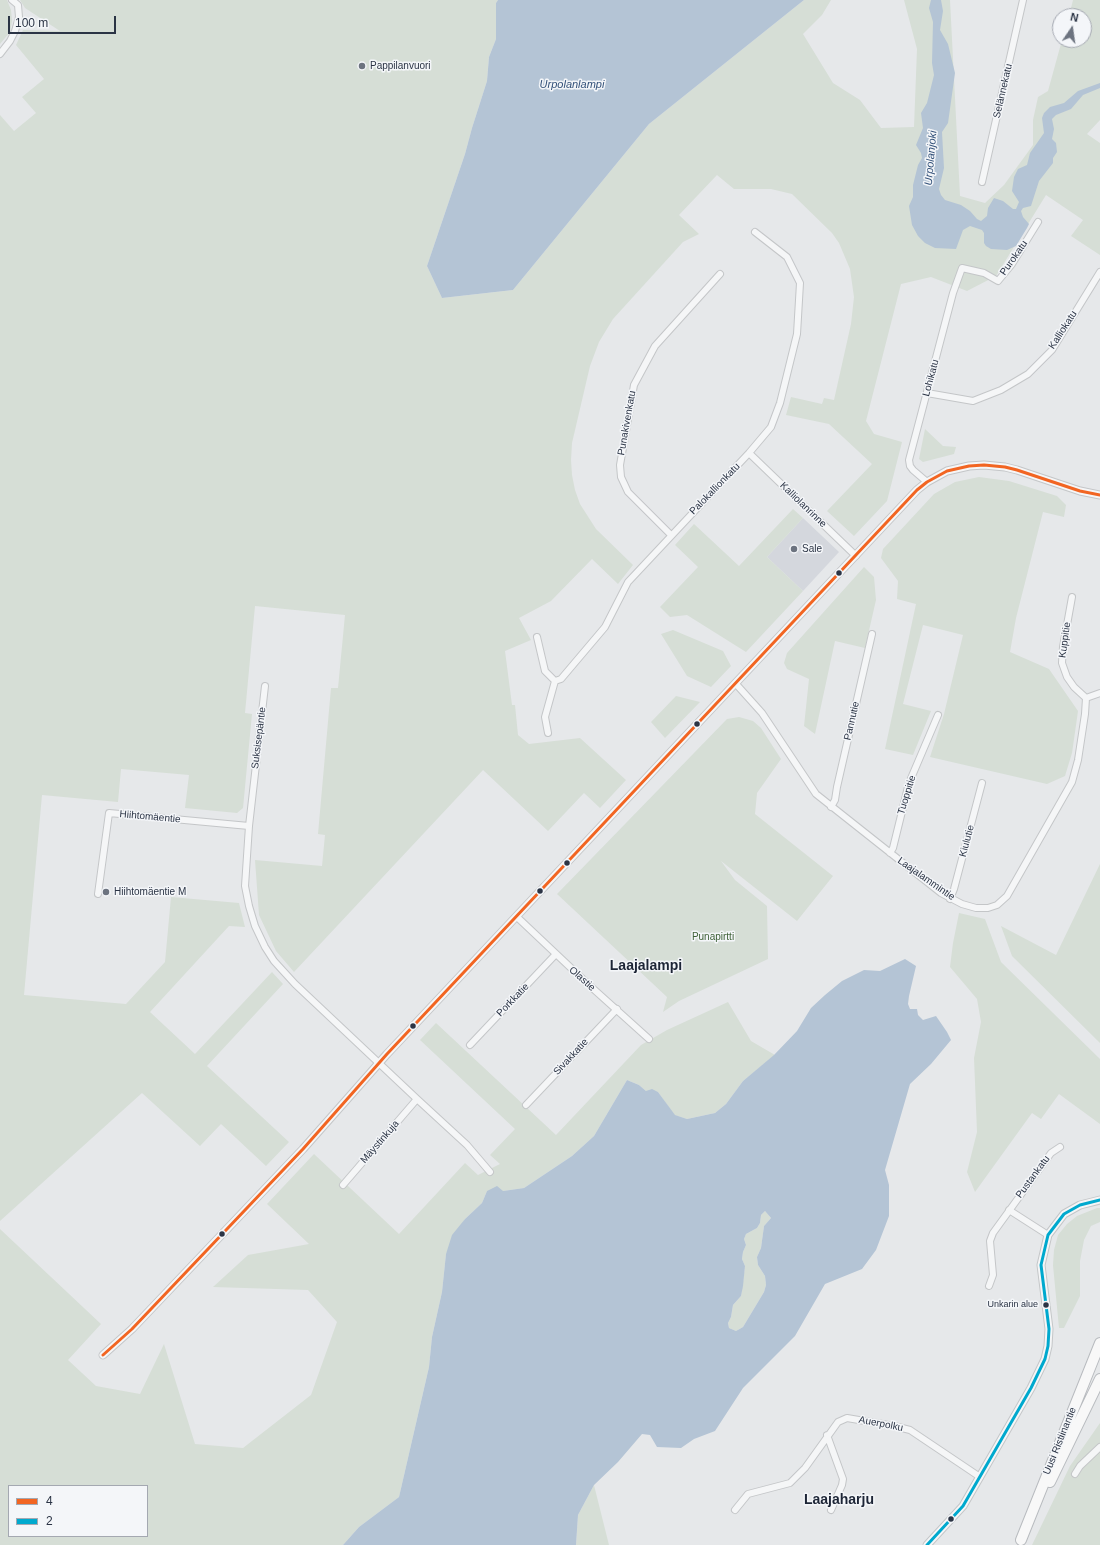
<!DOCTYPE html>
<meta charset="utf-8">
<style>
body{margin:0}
#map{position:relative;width:1100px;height:1545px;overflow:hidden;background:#e6e8ea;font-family:Arial,sans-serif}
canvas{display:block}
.legend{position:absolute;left:8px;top:1485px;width:140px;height:52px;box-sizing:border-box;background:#f4f6f9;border:1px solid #a4a8b1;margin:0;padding:5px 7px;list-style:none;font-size:12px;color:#2b3445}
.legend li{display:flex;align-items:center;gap:8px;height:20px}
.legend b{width:20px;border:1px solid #a4a8b1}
.north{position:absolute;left:1052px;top:8px;width:40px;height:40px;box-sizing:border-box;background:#f4f6f9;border:1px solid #a4a8b1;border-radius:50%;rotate:13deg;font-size:11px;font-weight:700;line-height:16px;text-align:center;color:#2b3445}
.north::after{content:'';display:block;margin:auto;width:14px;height:18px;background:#6c737f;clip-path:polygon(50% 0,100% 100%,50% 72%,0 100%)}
.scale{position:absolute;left:8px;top:16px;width:108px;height:18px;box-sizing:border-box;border:2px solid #2b3445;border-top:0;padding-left:5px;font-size:12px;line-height:14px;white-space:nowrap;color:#2b3445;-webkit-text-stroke:3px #f4f6f9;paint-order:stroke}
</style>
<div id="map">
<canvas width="1100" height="1545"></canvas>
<ul class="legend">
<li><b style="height:5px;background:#f26522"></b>4</li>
<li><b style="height:5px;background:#00a9ce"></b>2</li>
</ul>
<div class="north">N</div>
<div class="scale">100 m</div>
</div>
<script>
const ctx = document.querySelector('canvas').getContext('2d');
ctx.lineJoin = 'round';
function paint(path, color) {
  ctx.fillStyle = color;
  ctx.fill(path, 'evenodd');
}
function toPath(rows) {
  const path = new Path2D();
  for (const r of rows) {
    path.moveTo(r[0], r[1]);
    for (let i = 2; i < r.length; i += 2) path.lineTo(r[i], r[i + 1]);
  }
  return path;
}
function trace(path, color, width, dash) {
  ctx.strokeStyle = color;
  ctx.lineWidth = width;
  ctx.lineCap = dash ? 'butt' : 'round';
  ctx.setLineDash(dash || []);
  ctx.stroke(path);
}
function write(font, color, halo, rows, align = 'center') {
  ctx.font = font + ' Arial,sans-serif';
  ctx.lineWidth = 3;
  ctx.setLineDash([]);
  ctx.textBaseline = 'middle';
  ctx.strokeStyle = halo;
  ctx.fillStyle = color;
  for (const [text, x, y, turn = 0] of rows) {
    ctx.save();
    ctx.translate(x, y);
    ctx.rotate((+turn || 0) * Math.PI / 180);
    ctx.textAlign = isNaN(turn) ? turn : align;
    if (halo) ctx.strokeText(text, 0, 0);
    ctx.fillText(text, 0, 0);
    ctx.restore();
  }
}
paint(toPath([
 [803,518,839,552,803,591,767,557]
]), '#d4d7dd');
paint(toPath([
 [0,0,7,0,11,10,12,21,10,32,0,44],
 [20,0,498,0,496,3,496,39,489,57,487,81,472,128,465,154,427,266,442,298,513,290,649,124,804,0,831,0,822,15,803,34,833,83,860,100,881,128,914,127,917,49,904,0,950,0,960,196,985,203,1004,185,1033,145,1033,120,1038,97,1048,91,1062,40,1084,40,1084,16,1069,16,1073,0,1100,0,1100,120,1087,134,1100,143,1100,255,1071,236,1083,220,1046,195,996,276,967,291,931,277,901,284,866,421,874,434,902,442,887,501,854,536,827,511,872,464,829,424,786,415,791,397,822,404,824,398,834,400,851,324,854,297,850,269,839,243,832,233,792,194,771,189,734,189,717,175,679,215,699,234,683,242,613,319,599,342,590,366,572,443,571,460,572,475,575,490,580,504,596,529,633,565,618,584,592,559,551,601,519,618,531,640,505,651,512,705,515,705,518,735,529,744,580,738,626,780,600,808,584,793,548,831,483,770,294,972,276,951,259,915,255,860,322,866,325,835,318,834,331,688,338,688,345,615,255,606,245,713,252,714,243,808,237,813,185,808,189,775,121,769,118,802,42,795,24,995,126,1004,165,962,171,897,239,903,245,927,229,926,150,1012,195,1054,272,972,283,984,207,1066,289,1142,266,1166,221,1124,200,1146,142,1093,0,1221,0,115,14,131,36,113,22,97,44,79,16,45,23,30,60,31,25,8],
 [925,429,943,446,956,447,954,454,923,462,919,459],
 [979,477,1009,481,1057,496,1066,505,1064,517,1043,512,1016,618,1010,652,1049,669,1078,711,1072,753,1065,776,1047,784,930,757,944,714,963,635,923,625,903,704,931,711,913,755,885,749,916,604,897,599,898,581,881,558,883,549,934,494,955,482],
 [793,509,803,518,767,557,803,591,746,652,687,615,670,617,660,607,698,567,675,545,694,524,739,566],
 [864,567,874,577,876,600,865,648,835,641,815,734,804,726,809,679,787,669,784,663,787,653],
 [673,630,723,651,731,666,711,687,687,676,661,634],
 [676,696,700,702,665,738,651,722],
 [739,717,753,721,761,728,781,759,757,793,755,814,833,876,797,921,721,861,735,880,767,906,768,959,679,1001,663,1012,667,997,557,894,727,719],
 [1100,864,1100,1043,1012,956,1001,926,1056,955],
 [959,913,985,919,1001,962,1100,1059,1100,1124,1059,1094,1041,1119,1032,1113,975,1192,967,1172,977,1132,974,1058,981,1022,977,999,950,967,953,943],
 [728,1002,751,1041,775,1055,743,1081,726,1104,715,1113,687,1119,674,1115,658,1092,646,1091,639,1085,627,1080,594,1136,572,1156,524,1188,503,1191,487,1191,482,1203,465,1219,446,1254,442,1292,432,1337,429,1367,399,1497,359,1527,343,1545,0,1545,0,1229,101,1324,68,1360,96,1386,140,1394,164,1344,195,1444,243,1448,311,1395,337,1322,308,1290,213,1287,248,1255,309,1244,267,1204,314,1154,399,1234,465,1163,478,1175,500,1164,490,1155,515,1129,420,1040,436,1023,556,1135,641,1045,667,1030],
 [9,1486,147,1486,147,1536,9,1536],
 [1097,1208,1100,1208,1100,1222,1091,1226,1084,1240,1080,1261,1080,1296,1064,1328,1059,1328,1053,1265,1054,1250,1058,1235,1067,1224,1077,1216],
 [765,1211,771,1218,764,1226,761,1248,757,1257,758,1265,765,1276,766,1285,764,1292,743,1327,736,1331,729,1328,728,1323,731,1317,733,1305,741,1296,745,1266,742,1259,743,1252,746,1245,744,1239,746,1234,757,1228,760,1223,761,1215],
 [1100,1423,1100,1545,1032,1545,1070,1466],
 [594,1485,609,1545,576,1545,578,1515]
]), '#d6ded6');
paint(toPath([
 [498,0,804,0,649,124,513,290,442,298,427,266,465,154,472,128,487,81,489,57,496,39,496,3],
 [931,0,941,0,943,11,940,30,948,44,955,73,948,123,942,132,944,168,939,189,941,195,945,200,961,205,970,211,977,219,981,221,987,216,988,208,994,198,1003,201,1013,209,1016,209,1019,202,1012,191,1014,177,1018,169,1027,165,1030,153,1044,133,1042,118,1044,113,1050,107,1064,103,1078,91,1100,83,1100,88,1083,95,1071,109,1056,115,1052,119,1054,129,1052,139,1056,143,1057,152,1053,158,1053,163,1039,181,1031,206,1023,208,1021,211,1023,217,1029,224,1027,228,1016,246,1007,250,991,249,986,246,984,243,984,233,982,230,970,226,963,230,956,249,935,248,925,243,918,236,912,225,909,206,913,197,913,185,918,165,922,158,921,153,916,145,923,128,921,113,927,103,934,75,932,63,933,22,929,8],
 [905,959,916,966,909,996,908,1004,910,1009,917,1009,918,1015,923,1020,936,1016,947,1032,951,1040,931,1064,910,1084,885,1170,889,1185,889,1216,876,1250,862,1269,825,1284,795,1336,743,1388,715,1431,694,1439,681,1448,657,1447,650,1435,642,1434,618,1462,594,1485,578,1515,576,1545,343,1545,359,1527,399,1497,429,1367,432,1337,442,1292,446,1254,452,1235,465,1219,482,1203,487,1191,497,1186,503,1191,524,1188,572,1156,594,1136,627,1080,639,1085,646,1091,652,1089,658,1092,675,1115,687,1119,715,1113,726,1104,743,1081,774,1055,797,1031,811,1008,825,995,842,981,864,970,880,971],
 [765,1211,771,1218,764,1226,761,1248,757,1257,758,1265,765,1276,766,1285,764,1292,743,1327,736,1331,729,1328,728,1323,731,1317,733,1305,741,1296,743,1286,745,1266,742,1259,743,1252,746,1245,744,1239,746,1234,757,1228,760,1223,761,1215]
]), '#b4c4d5');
const minor = toPath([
 [0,54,10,41,15,31,19,17,18,5,12,0],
 [982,182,1023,0],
 [927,393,973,401,1001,390,1028,374,1052,350,1100,272],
 [749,453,856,556],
 [927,482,913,470,910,466,909,460,953,293,962,268,984,273,998,281,1012,264,1038,222],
 [671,535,628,492,621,477,620,465,634,385,655,346,720,274],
 [1072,597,1063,647,1062,663,1067,677,1074,687,1086,698],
 [537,637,545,671,555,681,561,679,605,627,628,582,749,453,771,427,780,403,797,334,800,283,787,257,755,232],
 [736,684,762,713,816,794,941,893,962,904,976,908,988,908,997,905,1007,896,1072,782,1078,760,1085,714,1086,698],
 [265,686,249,826,245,886,249,906,255,926,265,947,274,961,295,984,417,1099,467,1145,490,1172],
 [1086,698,1100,693],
 [548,733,545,717,555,681],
 [831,807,835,800,837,787,872,634],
 [890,853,893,848,909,783,938,715],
 [98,894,109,813,249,826],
 [950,899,954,889,982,783],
 [517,917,589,985,649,1039],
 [470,1045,556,954],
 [526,1105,617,1009],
 [343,1185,417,1099],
 [1009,1210,1048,1235],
 [989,1286,993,1275,990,1241,993,1233,1051,1153,1060,1147],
 [827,1435,843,1479,842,1485,831,1510],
 [1075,1474,1080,1466,1100,1447],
 [735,1510,748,1494,790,1483,805,1468,838,1422,847,1418,894,1426,910,1430,980,1477]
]);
const tertiary = toPath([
 [103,1355,132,1329,303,1149,387,1054,917,490,927,482,947,471,969,466,984,465,1005,467,1017,470,1080,491,1100,495],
 [927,1545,963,1506,1031,1388,1045,1359,1048,1346,1049,1329,1041,1265,1048,1235,1064,1214,1080,1205,1100,1200]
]);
const trunk = toPath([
 [1050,1482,1100,1379],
 [1021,1540,1100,1343]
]);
trace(minor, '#c4c6c8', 8);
trace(tertiary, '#c4c6c8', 9);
trace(trunk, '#b8bbbf', 12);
trace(minor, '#f5f6f7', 6);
trace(tertiary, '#f5f6f7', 7);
trace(trunk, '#f8f8f8', 10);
trace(toPath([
 [103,1355,132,1329,303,1149,387,1054,917,490,927,482,947,471,969,466,984,465,1005,467,1017,470,1080,491,1100,495]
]), '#f26522', 3);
trace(toPath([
 [927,1545,963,1506,1031,1388,1045,1359,1048,1346,1049,1329,1041,1265,1048,1235,1064,1214,1080,1205,1100,1200]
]), '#00a9ce', 3);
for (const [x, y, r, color] of [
 [362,66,4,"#6c737f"],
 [794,549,4,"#6c737f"],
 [839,573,3.5,"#2b3445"],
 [697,724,3.5,"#2b3445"],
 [567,863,3.5,"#2b3445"],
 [540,891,3.5,"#2b3445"],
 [106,892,4,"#6c737f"],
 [413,1026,3.5,"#2b3445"],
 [222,1234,3.5,"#2b3445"],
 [1046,1305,3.5,"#2b3445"],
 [951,1519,3.5,"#2b3445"]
]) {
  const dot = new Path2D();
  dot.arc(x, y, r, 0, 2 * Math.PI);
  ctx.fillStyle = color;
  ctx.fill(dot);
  trace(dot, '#f4f6f9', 1.5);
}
write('9px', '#2b3445', '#f4f6f9', [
 ["Unkarin alue",1038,1305]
], 'right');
write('10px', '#2b3445', '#f4f6f9', [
 ["Pappilanvuori",370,66],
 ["Sale",802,549],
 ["Hiihtomäentie M",114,892]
], 'left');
write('10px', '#2b3445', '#f4f6f9', [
 ["Selännekatu",1003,91,-77],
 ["Purokatu",1014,258,-55],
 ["Kalliokatu",1063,330,-57],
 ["Lohikatu",931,378,-75],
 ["Punakivenkatu",627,423,-80],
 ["Palokallionkatu",715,489,-46],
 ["Kalliolanrinne",803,505,44],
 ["Kuppitie",1065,640,-82],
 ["Pannutie",852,721,-77],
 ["Suksisepäntie",259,738,-83],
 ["Tuoppitie",907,795,-73],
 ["Hiihtomäentie",150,817,5],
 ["Kiulutie",967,841,-75],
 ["Laajalammintie",926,879,35],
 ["Olastie",582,979,42],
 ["Porkkatie",513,1000,-46],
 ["Sivakkatie",571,1057,-47],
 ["Mäystinkuja",380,1142,-49],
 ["Pustankatu",1033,1177,-54],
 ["Auerpolku",881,1424,11],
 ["Uusi Ristiinantie",1060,1441,-68]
]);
write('10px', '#3f6138', '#f4f6f9', [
 ["Punapirtti",713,937]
]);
write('italic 11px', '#34527a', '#f4f6f9', [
 ["Urpolanlampi",572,85],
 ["Urpolanjoki",931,158,-85]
]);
write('bold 14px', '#1d2536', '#f4f6f9', [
 ["Laajalampi",646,966],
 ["Laajaharju",839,1500]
]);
</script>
